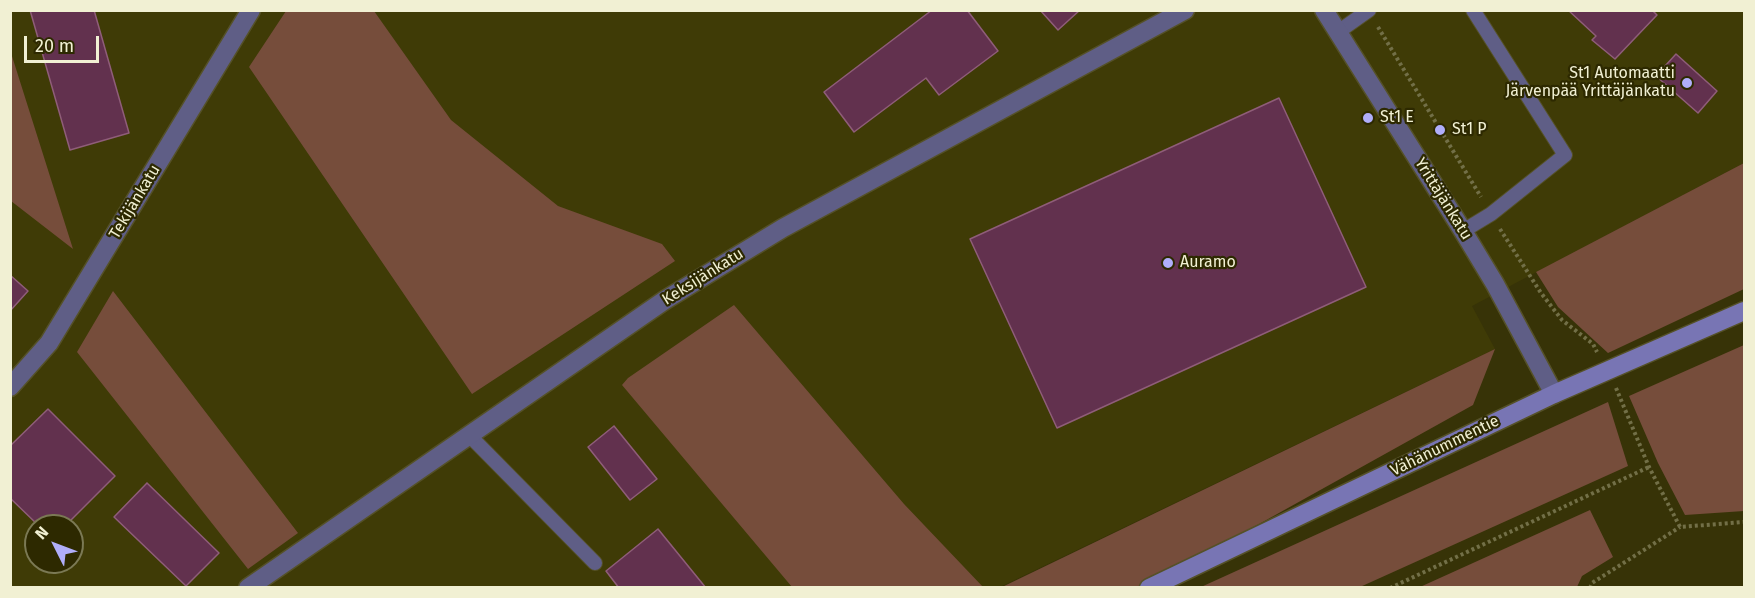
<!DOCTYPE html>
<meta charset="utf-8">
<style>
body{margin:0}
#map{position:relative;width:1755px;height:598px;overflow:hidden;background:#373307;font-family:"Fira Sans",sans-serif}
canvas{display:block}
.frame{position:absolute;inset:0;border:12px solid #f1f0d3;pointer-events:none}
.north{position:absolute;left:24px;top:514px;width:60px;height:60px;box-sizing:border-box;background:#2d2900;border:2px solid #7b7954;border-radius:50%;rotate:312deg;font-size:16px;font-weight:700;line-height:24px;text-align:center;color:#f1f0d3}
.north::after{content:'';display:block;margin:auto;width:21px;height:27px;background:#b0aefa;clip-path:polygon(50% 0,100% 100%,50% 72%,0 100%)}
.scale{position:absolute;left:24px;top:36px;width:75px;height:27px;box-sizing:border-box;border:3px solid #f1f0d3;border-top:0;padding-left:8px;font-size:18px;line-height:21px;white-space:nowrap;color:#f1f0d3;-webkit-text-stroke:4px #2d2900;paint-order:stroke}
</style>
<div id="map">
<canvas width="1755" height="598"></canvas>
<div class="frame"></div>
<div class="north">N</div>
<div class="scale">20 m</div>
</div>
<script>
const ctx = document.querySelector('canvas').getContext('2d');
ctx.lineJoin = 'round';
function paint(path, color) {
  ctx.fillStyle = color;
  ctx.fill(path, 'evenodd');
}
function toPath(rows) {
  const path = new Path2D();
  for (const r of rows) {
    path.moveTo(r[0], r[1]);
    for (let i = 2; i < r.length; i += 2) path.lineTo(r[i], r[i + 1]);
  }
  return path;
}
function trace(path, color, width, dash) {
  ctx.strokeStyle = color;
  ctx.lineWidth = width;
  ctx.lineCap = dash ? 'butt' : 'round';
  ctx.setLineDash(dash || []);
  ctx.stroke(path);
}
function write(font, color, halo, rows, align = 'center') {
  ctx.font = font + ' "Fira Sans",sans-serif';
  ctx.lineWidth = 4.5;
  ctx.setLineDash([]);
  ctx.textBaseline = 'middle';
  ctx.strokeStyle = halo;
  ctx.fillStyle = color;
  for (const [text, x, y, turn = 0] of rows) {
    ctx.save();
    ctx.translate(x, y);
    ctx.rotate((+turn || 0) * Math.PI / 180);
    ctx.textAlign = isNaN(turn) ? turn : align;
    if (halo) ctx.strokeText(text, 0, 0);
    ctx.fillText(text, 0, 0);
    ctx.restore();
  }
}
paint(toPath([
 [10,11,1744,11,1744,163,1472,306,1495,349,1000,587,11,587],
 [36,526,72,526,72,562,36,562]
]), '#3f3b06');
paint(toPath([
 [286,11,374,11,451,120,558,206,662,244,675,261,472,394,249,67],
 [11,53,73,249,11,201],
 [1744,163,1744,289,1608,353,1558,307,1536,272],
 [113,291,298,533,248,569,77,352],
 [734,305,904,504,983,587,792,587,622,385,628,378],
 [1744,345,1744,511,1685,515,1658,463,1629,396],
 [1495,349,1473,405,1146,587,1000,588],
 [1608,402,1628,466,1360,587,1201,587],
 [1590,510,1613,557,1582,576,1577,587,1420,587]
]), '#764d3b');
const building = toPath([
 [30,10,94,10,129,133,70,150,30,10],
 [932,10,967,10,998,51,939,95,926,78,854,132,824,92,932,10],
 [1040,10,1080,10,1058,30,1040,10],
 [1568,10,1652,10,1657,15,1615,59,1592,40,1596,36,1568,10],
 [1676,54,1717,91,1698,113,1656,76,1676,54],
 [1279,98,1366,287,1057,428,970,239,1279,98],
 [10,275,28,291,10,311,10,275],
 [48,409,115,476,65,526,39,526,10,498,10,446,48,409],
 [614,426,657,479,630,500,588,447,614,426],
 [147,483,219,553,186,586,114,517,147,483],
 [658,529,706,588,619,588,606,571,658,529]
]);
paint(building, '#62314e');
trace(building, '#8f5d79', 1.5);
const lane = toPath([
 [1338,32,1369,10],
 [1463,231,1491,214,1565,155,1473,10],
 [470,436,595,563]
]);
const street = toPath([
 [1324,10,1463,231,1495,284,1554,394],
 [10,387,49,343,251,10],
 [248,588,665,300,783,228,1185,10]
]);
const secondary = toPath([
 [1149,588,1554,394,1744,311]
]);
trace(lane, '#555128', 16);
trace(street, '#555128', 21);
trace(secondary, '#555128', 21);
trace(toPath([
 [1378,27,1481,197],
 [1500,229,1541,293,1562,320,1593,344,1597,352],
 [1616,388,1649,467,1680,527,1744,522],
 [1390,588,1649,467],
 [1590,588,1592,583,1680,527]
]), '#726f47', 4, [3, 3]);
trace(lane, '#5f5e86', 14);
trace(street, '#5f5e86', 18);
trace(secondary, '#7875b4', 18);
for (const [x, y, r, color] of [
 [1687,83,6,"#b0aefa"],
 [1368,118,6,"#b0aefa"],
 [1440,130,6,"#b0aefa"],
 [1168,263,6,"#b0aefa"]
]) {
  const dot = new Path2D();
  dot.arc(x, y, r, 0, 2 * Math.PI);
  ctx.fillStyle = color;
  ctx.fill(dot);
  trace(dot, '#2d2900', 2);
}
write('16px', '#f1f0d3', '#2d2900', [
 ["St1 Automaatti",1675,74,"right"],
 ["Järvenpää Yrittäjänkatu",1675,92,"right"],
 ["St1 E",1380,118],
 ["St1 P",1452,130],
 ["Auramo",1180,263]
], 'left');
write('16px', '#f1f0d3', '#2d2900', [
 ["Yrittäjänkatu",1443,199,58],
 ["Tekijänkatu",135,202,-59],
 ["Keksijänkatu",703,277,-32],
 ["Vähänummentie",1445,446,-26]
]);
</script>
